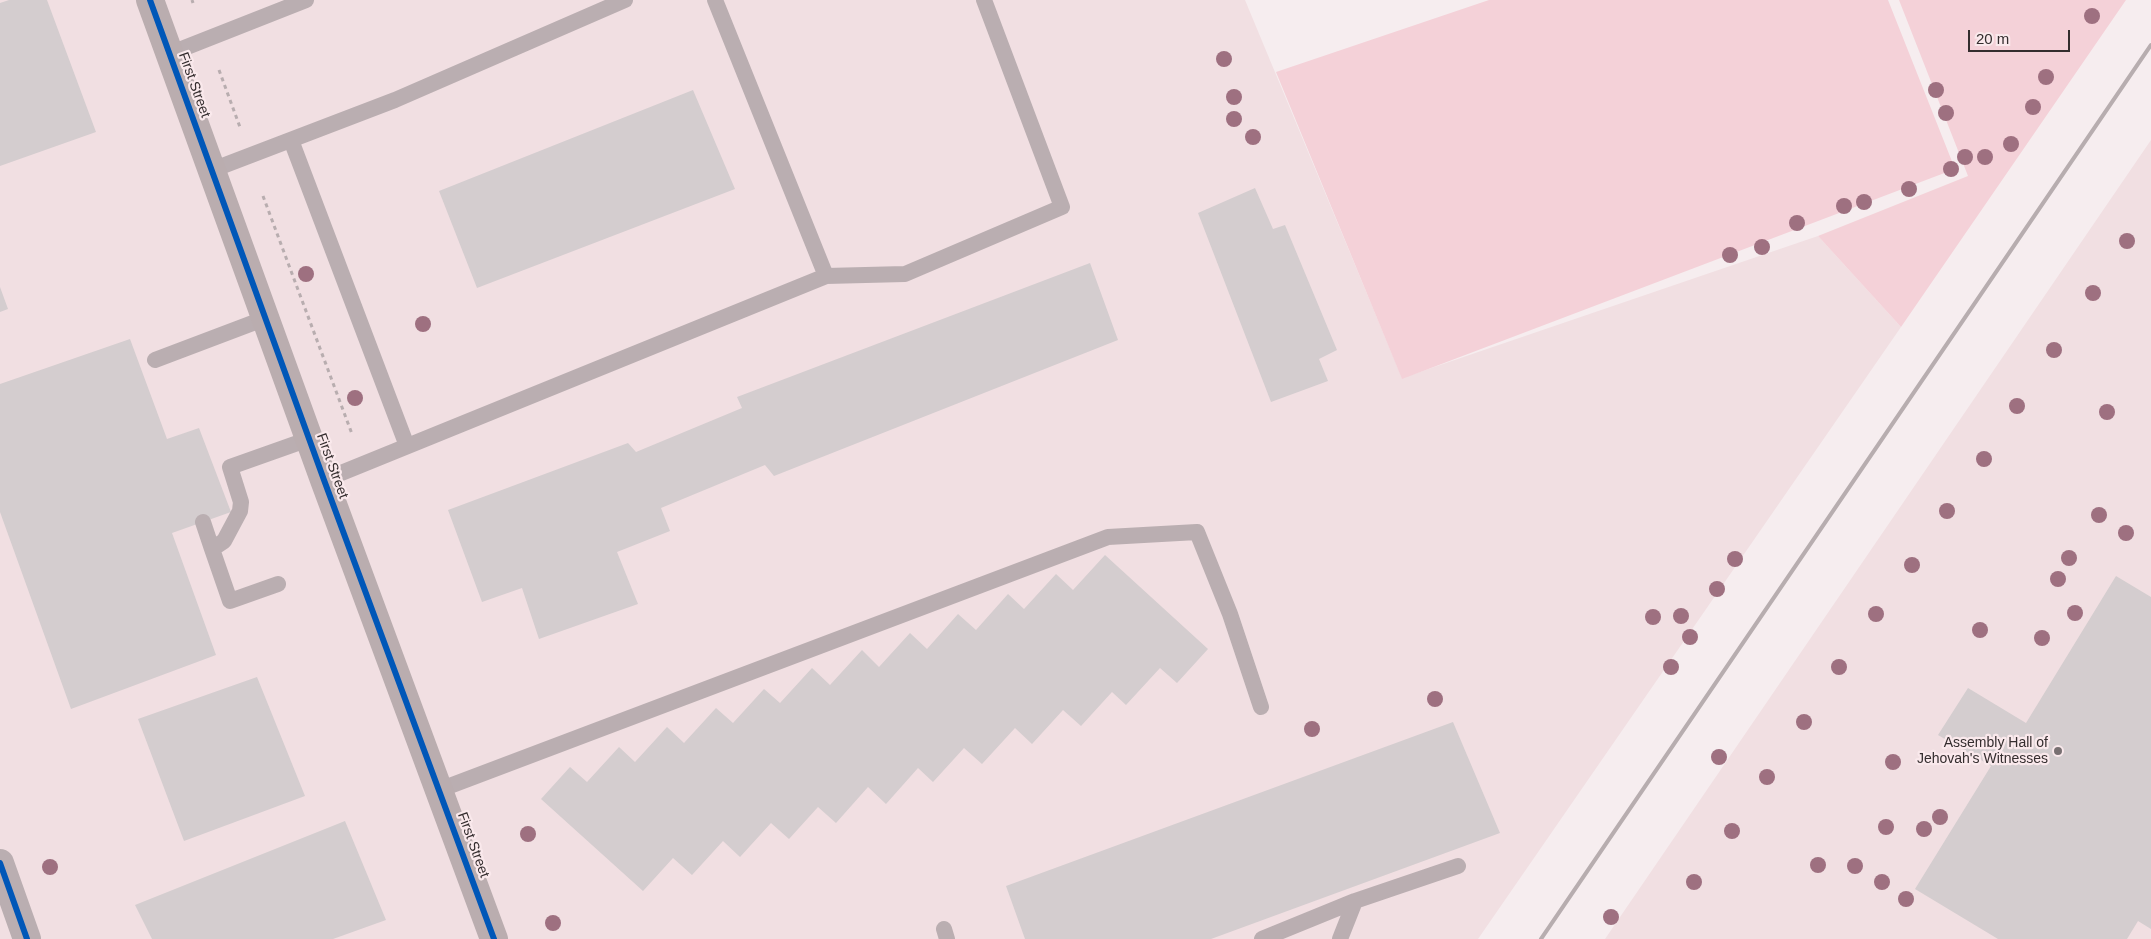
<!DOCTYPE html>
<style>
body{margin:0}
#map{position:relative;width:2151px;height:939px;overflow:hidden;background:#f6edef;font-family:Arial,sans-serif}
canvas{display:block}
.scale{position:absolute;left:1968px;top:30px;width:102px;height:22px;box-sizing:border-box;border:2px solid #342d2e;border-top:0;padding-left:6px;font-size:15px;line-height:18px;white-space:nowrap;color:#342d2e;-webkit-text-stroke:4px #fae9ec;paint-order:stroke}
</style>
<div id="map">
<canvas width="2151" height="939"></canvas>
<div class="scale">20 m</div>
</div>
<script>
const ctx = document.querySelector('canvas').getContext('2d');
ctx.lineJoin = 'round';
function paint(path, color) {
  ctx.fillStyle = color;
  ctx.fill(path, 'evenodd');
}
function toPath(rows) {
  const path = new Path2D();
  for (const r of rows) {
    path.moveTo(r[0], r[1]);
    for (let i = 2; i < r.length; i += 2) path.lineTo(r[i], r[i + 1]);
  }
  return path;
}
function trace(path, color, width, dash) {
  ctx.strokeStyle = color;
  ctx.lineWidth = width;
  ctx.lineCap = dash ? 'butt' : 'round';
  ctx.setLineDash(dash || []);
  ctx.stroke(path);
}
function write(font, color, halo, rows, align = 'center') {
  ctx.font = font + ' Arial,sans-serif';
  ctx.lineWidth = 4.5;
  ctx.setLineDash([]);
  ctx.textBaseline = 'middle';
  ctx.strokeStyle = halo;
  ctx.fillStyle = color;
  for (const [text, x, y, turn = 0] of rows) {
    ctx.save();
    ctx.translate(x, y);
    ctx.rotate((+turn || 0) * Math.PI / 180);
    ctx.textAlign = isNaN(turn) ? turn : align;
    if (halo) ctx.strokeText(text, 0, 0);
    ctx.fillText(text, 0, 0);
    ctx.restore();
  }
}
paint(toPath([
 [0,0,1245,0,1402,378,1818,236,1901,327,1478,939,0,939],
 [2151,140,2151,939,1605,939]
]), '#f1dfe2');
paint(toPath([
 [1489,0,1888,0,1955,169,1402,379,1276,72],
 [1899,0,2126,0,1901,327,1818,236,1968,176]
]), '#f4d1d8');
paint(toPath([
 [9,0,47,0,96,132,0,166,0,3],
 [693,90,735,189,477,288,439,191],
 [1255,188,1273,229,1285,225,1337,350,1319,359,1328,381,1271,402,1198,213],
 [1090,263,1118,340,774,476,765,465,661,508,670,531,617,552,638,604,539,639,522,588,482,602,448,510,628,443,636,452,742,408,737,397],
 [0,287,8,309,0,312],
 [130,339,167,439,199,428,231,512,172,533,216,655,71,709,0,512,0,384],
 [1105,555,1208,649,1177,683,1160,668,1126,705,1112,692,1081,726,1063,710,1032,744,1015,728,982,764,964,748,933,782,918,768,886,804,868,787,836,823,818,807,789,839,771,823,740,857,723,841,692,875,673,858,643,891,541,799,570,767,587,782,619,747,635,762,667,727,684,743,716,708,733,723,764,689,780,703,812,668,830,685,862,650,879,667,910,633,927,649,958,614,976,630,1008,594,1024,609,1056,574,1073,590],
 [2116,576,2151,597,2151,929,2138,921,2127,939,1998,939,1915,889,1991,766,1938,735,1968,688,2026,723],
 [257,677,305,796,184,841,138,719],
 [1453,722,1500,833,1211,939,1025,939,1006,886],
 [345,821,386,920,333,939,152,939,135,905]
]), '#d4cdcf');
trace(toPath([
 [192,0,193,3],
 [219,70,241,130],
 [263,196,352,434]
]), '#b8adaf', 3, [4, 4]);
trace(toPath([
 [715,0,826,276],
 [169,54,306,0],
 [291,140,407,446],
 [212,170,395,100,625,0],
 [155,360,266,318],
 [324,480,826,276,905,274,1062,207,984,0],
 [203,522,212,549],
 [278,584,230,601,212,549,224,541,240,511,241,502,230,467,309,439],
 [439,790,1108,537,1197,532,1230,614,1261,707],
 [944,929,947,939],
 [1262,939,1355,901,1458,866],
 [1340,939,1355,901]
]), '#baaeb1', 16);
trace(toPath([
 [0,863,27,939]
]), '#baaeb1', 28);
trace(toPath([
 [150,0,324,480,494,939]
]), '#baadaf', 28);
trace(toPath([
 [1541,939,2151,45]
]), '#b7adaf', 4);
trace(toPath([
 [150,0,324,480,494,939],
 [0,863,27,939]
]), '#0057b8', 6);
ctx.fillStyle = '#9e7080';
for (const [x, y] of [
 [2092,16],
 [1224,59],
 [2046,77],
 [1936,90],
 [1234,97],
 [2033,107],
 [1946,113],
 [1234,119],
 [1253,137],
 [2011,144],
 [1965,157],
 [1985,157],
 [1951,169],
 [1909,189],
 [1864,202],
 [1844,206],
 [1797,223],
 [2127,241],
 [1762,247],
 [1730,255],
 [306,274],
 [2093,293],
 [423,324],
 [2054,350],
 [355,398],
 [2017,406],
 [2107,412],
 [1984,459],
 [1947,511],
 [2099,515],
 [2126,533],
 [2069,558],
 [1735,559],
 [1912,565],
 [2058,579],
 [1717,589],
 [2075,613],
 [1876,614],
 [1681,616],
 [1653,617],
 [1980,630],
 [1690,637],
 [2042,638],
 [1671,667],
 [1839,667],
 [1435,699],
 [1804,722],
 [1312,729],
 [1719,757],
 [1893,762],
 [1767,777],
 [1940,817],
 [1886,827],
 [1924,829],
 [1732,831],
 [528,834],
 [1818,865],
 [1855,866],
 [50,867],
 [1694,882],
 [1882,882],
 [1906,899],
 [1611,917],
 [553,923]
]) {
  ctx.beginPath();
  ctx.arc(x, y, 8, 0, 2 * Math.PI);
  ctx.fill();
}
for (const [x, y, r, color] of [
 [2058,751,5,"#787072"]
]) {
  const dot = new Path2D();
  dot.arc(x, y, r, 0, 2 * Math.PI);
  ctx.fillStyle = color;
  ctx.fill(dot);
  trace(dot, '#fae9ec', 2);
}
write('14px', '#342d2e', '#fae9ec', [
 ["First Street",194,85,70],
 ["First Street",332,466,70],
 ["First Street",473,845,70]
]);
write('14px', '#342d2e', '#fae9ec', [
 ["Assembly Hall of",2048,743],
 ["Jehovah's Witnesses",2048,759]
], 'right');
</script>
